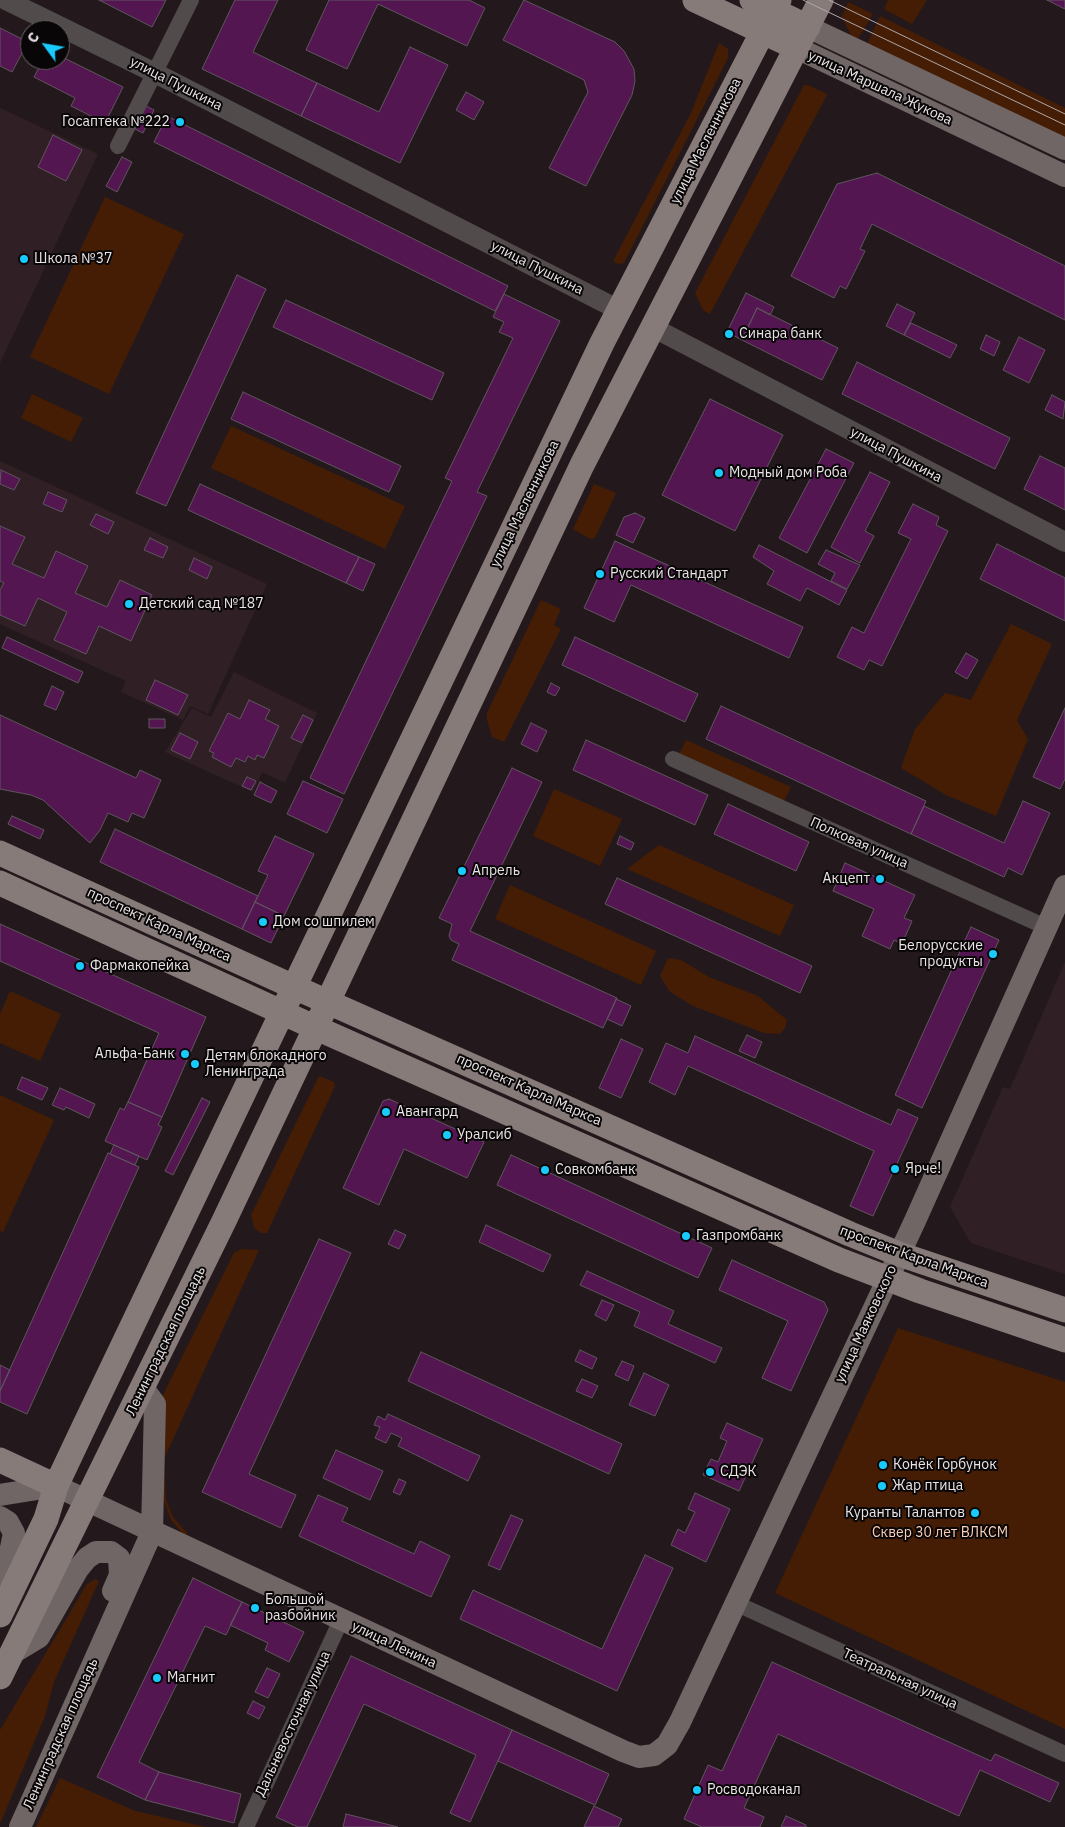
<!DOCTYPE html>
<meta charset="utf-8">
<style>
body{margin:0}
#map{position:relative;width:1065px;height:1827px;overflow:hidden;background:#23191c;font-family:"IBM Plex Sans",sans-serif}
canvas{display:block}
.north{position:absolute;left:20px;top:20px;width:50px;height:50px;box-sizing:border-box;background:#090607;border:1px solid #635f60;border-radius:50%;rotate:302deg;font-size:14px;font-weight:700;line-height:20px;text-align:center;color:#ebe4e6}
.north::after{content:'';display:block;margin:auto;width:18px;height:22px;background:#19cafc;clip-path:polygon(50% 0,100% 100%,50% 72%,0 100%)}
</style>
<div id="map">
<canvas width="1065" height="1827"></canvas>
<div class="north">С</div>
</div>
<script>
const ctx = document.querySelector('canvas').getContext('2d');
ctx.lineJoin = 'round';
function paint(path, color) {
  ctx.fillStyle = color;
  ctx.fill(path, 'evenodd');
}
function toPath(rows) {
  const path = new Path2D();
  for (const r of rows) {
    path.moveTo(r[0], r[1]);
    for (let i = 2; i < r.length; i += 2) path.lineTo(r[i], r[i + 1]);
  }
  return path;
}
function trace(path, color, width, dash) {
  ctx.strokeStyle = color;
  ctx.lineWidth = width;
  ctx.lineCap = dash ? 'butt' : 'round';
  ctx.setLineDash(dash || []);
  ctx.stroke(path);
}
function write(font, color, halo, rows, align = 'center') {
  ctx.font = font + ' "IBM Plex Sans",sans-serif';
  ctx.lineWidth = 4;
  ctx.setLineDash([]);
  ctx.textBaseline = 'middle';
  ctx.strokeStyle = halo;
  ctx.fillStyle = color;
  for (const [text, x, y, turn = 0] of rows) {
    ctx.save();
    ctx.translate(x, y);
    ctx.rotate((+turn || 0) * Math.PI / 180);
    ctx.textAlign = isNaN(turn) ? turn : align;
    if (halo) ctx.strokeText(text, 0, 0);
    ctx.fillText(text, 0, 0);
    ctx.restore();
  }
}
paint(toPath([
 [0,108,98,154,0,363],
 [0,461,267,584,208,714,190,706,183,720,121,692,126,681,0,624],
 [234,672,317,713,285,783,262,772,253,792,165,752,192,708,211,717],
 [1065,962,1065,1274,971,1243,950,1207,1003,1087,1010,1089]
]), '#302025');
paint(toPath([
 [888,0,927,0,912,24,884,9],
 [848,2,873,14,857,40,850,34,842,16],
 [880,16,1065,108,1065,140,866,46],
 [719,43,728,49,728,58,624,263,618,264,613,261,690,115],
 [804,85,808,85,827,94,826,97,710,314,703,310,695,293],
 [105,197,184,234,109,394,30,357],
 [32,394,83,418,71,442,21,418],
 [231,426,405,506,385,549,211,468],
 [594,484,616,493,595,538,590,539,573,529],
 [541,600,561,609,554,625,561,629,504,742,492,737,487,720,487,713],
 [1011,624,1052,644,1017,720,1028,739,996,816,946,795,901,768,915,729,945,693,971,700],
 [686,740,791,787,782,805,677,758],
 [554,789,622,819,600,866,533,836],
 [659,845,794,905,780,936,627,869],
 [510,885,656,951,641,985,495,919],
 [668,958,681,960,709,977,758,996,787,1020,785,1028,780,1034,764,1033,693,1006,670,992,660,976],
 [10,991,61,1014,40,1061,0,1043,0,1014],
 [319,1076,334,1082,335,1086,267,1233,261,1233,254,1228,251,1215],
 [0,1095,54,1120,3,1232,0,1231],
 [241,1249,259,1250,164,1459,166,1499,173,1517,187,1533,186,1537,171,1520,163,1498,157,1407,234,1253],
 [898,1328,1065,1382,1065,1729,775,1593],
 [96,1579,99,1581,54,1682,45,1716,0,1824,0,1730,87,1584],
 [60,1778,135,1811,206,1827,36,1827]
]), '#451d04');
const building = toPath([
 [99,0,166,0,152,27,99,0],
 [235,0,278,0,253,52,317,83,301,116,202,69,235,0],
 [329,0,469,0,485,8,467,46,378,4,347,69,306,50,329,0],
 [524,0,615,42,624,51,634,69,635,81,632,95,586,186,549,168,588,92,584,80,503,40,524,0],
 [1047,0,1065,0,1065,9,1047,0],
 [0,28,28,42,12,72,0,66,0,28],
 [410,47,448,65,400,163,301,116,317,83,379,112,410,47],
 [60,56,123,87,105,123,71,106,75,98,34,77,43,60,60,60,60,56],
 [466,92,484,102,474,120,456,110,466,92],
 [146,106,154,110,148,122,140,118,146,106],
 [167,116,508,286,495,311,154,142,167,116],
 [140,118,148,122,143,133,135,129,140,118],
 [53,135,82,150,66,181,38,167,53,135],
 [122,157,132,162,117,192,106,186,122,157],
 [877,173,1065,266,1065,320,872,224,860,249,865,251,846,289,840,286,834,298,791,276,837,184,877,173],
 [237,275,266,289,166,506,136,493,237,275],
 [746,293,774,307,770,315,757,308,742,340,727,332,746,293],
 [504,294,560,321,477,492,487,496,344,794,310,778,452,481,445,478,513,338,499,332,504,322,493,317,504,294],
 [286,300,444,373,432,400,273,327,286,300],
 [897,304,915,313,904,335,886,326,897,304],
 [757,308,838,348,822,380,742,340,757,308],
 [911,323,957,345,950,358,904,335,911,323],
 [986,335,1000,342,994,356,980,349,986,335],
 [1019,337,1045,350,1029,383,1003,370,1019,337],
 [857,362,1010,438,995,469,842,394,857,362],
 [243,392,401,466,389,492,231,419,243,392],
 [1052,395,1065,402,1063,419,1045,410,1052,395],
 [710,399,783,435,735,531,662,495,710,399],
 [826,449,854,463,807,553,779,538,826,449],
 [1040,456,1065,468,1065,510,1024,489,1040,456],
 [1,470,20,479,14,490,0,484,1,470],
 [870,472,890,482,865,531,874,536,860,563,831,547,870,472],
 [200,484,359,557,346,583,188,510,200,484],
 [48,492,67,500,62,512,43,504,48,492],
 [913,504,939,517,936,525,948,531,882,666,869,660,864,670,837,657,852,627,864,633,911,539,898,533,913,504],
 [635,513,645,518,633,543,616,535,624,517,635,513],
 [96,514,114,522,108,534,90,525,96,514],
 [0,526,25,537,12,564,44,578,56,551,88,566,75,593,107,607,120,580,152,595,131,641,99,626,86,654,54,640,67,612,38,598,25,626,0,615,0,590,4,583,0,581,0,526],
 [150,538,168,547,163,558,144,550,150,538],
 [615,541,803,627,789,658,631,585,614,622,584,608,615,541],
 [997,544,1065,578,1065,621,980,579,997,544],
 [759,545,847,590,839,605,807,588,800,601,767,584,774,571,753,557,759,545],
 [826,550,860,565,847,589,831,581,835,573,818,564,826,550],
 [359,557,375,564,363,591,346,583,359,557],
 [194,558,212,567,207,579,189,570,194,558],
 [7,637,83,672,78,683,2,648,7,637],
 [575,637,698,694,685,722,562,665,575,637],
 [966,653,978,660,967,679,955,672,966,653],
 [155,680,188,695,178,715,146,700,155,680],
 [551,683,560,688,555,696,547,692,551,683],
 [52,686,64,692,56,710,44,705,52,686],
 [249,700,270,710,265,719,279,726,264,758,257,755,255,760,248,756,245,762,236,758,231,767,212,757,214,753,209,751,228,713,240,719,249,700],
 [721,706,926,801,911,834,706,739,721,706],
 [1065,708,1065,779,1060,789,1033,777,1065,708],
 [0,715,136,778,140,770,161,780,144,818,132,813,128,822,108,813,100,830,90,843,43,800,31,795,0,789,0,715],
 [303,715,313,720,302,743,291,738,303,715],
 [149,719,165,719,165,728,149,728,149,719],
 [531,723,547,731,537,752,521,744,531,723],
 [180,733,198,742,190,759,171,750,180,733],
 [586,740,708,795,695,825,573,770,586,740],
 [512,768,542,782,470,931,617,998,603,1028,452,960,459,944,451,940,449,936,452,924,439,918,512,768],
 [247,777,256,781,251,790,242,786,247,777],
 [303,781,343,799,327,833,287,814,303,781],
 [260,782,277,791,271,803,254,795,260,782],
 [1023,801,1050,813,1022,875,1008,868,1004,877,911,834,924,806,1004,843,1023,801],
 [728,804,809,842,796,871,714,834,728,804],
 [12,816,44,830,40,839,8,824,12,816],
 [115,829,258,896,242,929,100,862,115,829],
 [275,836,314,854,284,916,255,902,268,875,258,871,275,836],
 [620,836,634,843,631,850,617,844,620,836],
 [845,863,915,895,904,918,912,921,902,944,894,940,890,949,862,936,874,909,833,891,845,863],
 [617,878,812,966,800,993,605,904,617,878],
 [255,902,284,916,271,943,242,929,255,902],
 [0,924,206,1017,162,1117,128,1102,159,1033,0,961,0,924],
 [971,927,999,940,922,1108,895,1095,971,927],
 [616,999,631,1006,622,1026,607,1019,616,999],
 [747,1035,762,1042,755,1058,739,1051,747,1035],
 [695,1036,891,1125,898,1109,918,1118,873,1216,850,1206,874,1151,688,1066,675,1095,649,1082,666,1043,688,1053,695,1036],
 [621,1039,643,1049,621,1098,599,1088,621,1039],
 [22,1077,48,1088,42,1100,17,1089,22,1077],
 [60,1088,95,1104,89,1118,66,1107,64,1110,52,1105,60,1088],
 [202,1098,210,1102,173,1175,165,1171,202,1098],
 [389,1099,484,1142,467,1178,404,1149,379,1205,343,1188,383,1101,389,1099],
 [128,1102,162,1117,158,1125,162,1127,147,1160,105,1141,120,1108,124,1110,128,1102],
 [114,1145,139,1156,135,1165,110,1154,114,1145],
 [108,1153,139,1167,27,1414,0,1402,0,1391,108,1153],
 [511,1155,712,1248,698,1278,497,1185,511,1155],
 [486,1225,551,1255,543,1272,479,1242,486,1225],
 [395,1230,406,1235,399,1249,388,1244,395,1230],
 [319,1239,351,1253,249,1474,296,1495,281,1528,202,1492,319,1239],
 [732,1260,824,1302,828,1310,791,1391,762,1378,788,1321,719,1290,732,1260],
 [587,1271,674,1311,668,1324,722,1348,715,1363,634,1326,640,1312,580,1285,587,1271],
 [602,1300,614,1305,606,1321,595,1315,602,1300],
 [580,1350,597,1358,592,1369,575,1361,580,1350],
 [421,1352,622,1444,609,1474,408,1381,421,1352],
 [622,1361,634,1366,628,1381,615,1375,622,1361],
 [0,1365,10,1370,0,1391,0,1365],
 [644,1373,669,1385,655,1416,629,1405,644,1373],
 [582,1379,598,1386,592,1398,576,1391,582,1379],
 [388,1414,480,1456,468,1481,398,1446,402,1438,391,1433,386,1443,375,1438,380,1427,374,1425,378,1416,385,1420,388,1414],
 [727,1423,763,1439,739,1491,703,1475,711,1459,718,1462,727,1441,720,1438,727,1423],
 [336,1450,383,1471,370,1500,323,1478,336,1450],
 [399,1479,406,1482,400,1495,393,1492,399,1479],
 [695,1493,730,1509,706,1562,671,1545,678,1529,685,1533,695,1512,688,1509,695,1493],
 [318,1495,348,1508,342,1521,412,1553,414,1554,420,1541,450,1556,431,1597,299,1536,318,1495],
 [511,1515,523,1520,500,1570,488,1565,511,1515],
 [645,1555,673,1568,617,1691,460,1619,473,1590,602,1649,645,1555],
 [193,1578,242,1602,226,1635,205,1626,139,1762,159,1772,145,1800,97,1777,193,1578],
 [242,1602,304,1632,289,1662,265,1650,268,1643,230,1625,242,1602],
 [351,1656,512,1730,470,1822,450,1813,476,1755,364,1704,307,1827,298,1827,276,1817,351,1656],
 [772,1662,991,1761,995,1754,1059,1783,1050,1802,980,1770,959,1816,778,1734,744,1808,764,1817,760,1827,702,1827,684,1819,708,1765,722,1771,772,1662],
 [267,1668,280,1674,268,1698,255,1692,267,1668],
 [253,1701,265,1707,259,1719,247,1713,253,1701],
 [512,1730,609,1774,595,1805,498,1761,512,1730],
 [159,1772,241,1794,234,1823,145,1800,159,1772],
 [594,1806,622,1819,618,1827,584,1827,594,1806],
 [346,1814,398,1827,343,1827,346,1814],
 [786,1816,806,1825,806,1827,781,1827,786,1816]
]);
paint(building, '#541651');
trace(building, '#5f565e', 1);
trace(toPath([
 [118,146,191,0],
 [673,759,1046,927],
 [735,1603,1065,1754],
 [246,1827,341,1620]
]), '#514b4b', 16);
trace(toPath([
 [6,0,155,73,619,310],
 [652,327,1065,542]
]), '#514b4b', 20);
trace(toPath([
 [808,27,1065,149],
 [797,48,1065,176],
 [0,1495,56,1486,623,1751,639,1757,654,1755,667,1745,680,1722,914,1223,1065,886],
 [0,1517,8,1522,14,1533,11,1548,0,1574],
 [11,1654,39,1637,78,1569,87,1558,96,1552,111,1552,119,1558,120,1575,113,1591],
 [20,1827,152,1532,155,1404,143,1388]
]), '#6f6665', 22);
trace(toPath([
 [695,0,797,48],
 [752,0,808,27],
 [0,853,294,987,850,1234,899,1254,1065,1310],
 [0,883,314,1027,839,1260,920,1291,1065,1340],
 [0,1460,56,1486],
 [0,1615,46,1519,56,1486,81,1433,602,343,779,0],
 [0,1677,224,1221,582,465,821,0]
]), '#877b7a', 25);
trace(toPath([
 [803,0,1065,125],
 [829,0,1065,114]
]), '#aea7a9', 1);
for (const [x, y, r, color] of [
 [180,122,5,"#19cafc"],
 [24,259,5,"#19cafc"],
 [729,334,5,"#19cafc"],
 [719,473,5,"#19cafc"],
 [600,574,5,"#19cafc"],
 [129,604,5,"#19cafc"],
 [462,871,5,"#19cafc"],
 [880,879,5,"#19cafc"],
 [263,922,5,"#19cafc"],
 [993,954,5,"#19cafc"],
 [80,966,5,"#19cafc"],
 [185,1054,5,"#19cafc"],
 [195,1064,5,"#19cafc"],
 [386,1112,5,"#19cafc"],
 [447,1135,5,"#19cafc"],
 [895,1169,5,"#19cafc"],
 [545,1170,5,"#19cafc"],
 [686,1236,5,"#19cafc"],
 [883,1465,5,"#19cafc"],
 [710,1472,5,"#19cafc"],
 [882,1486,5,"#19cafc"],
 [975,1513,5,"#19cafc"],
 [255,1608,5,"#19cafc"],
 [157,1678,5,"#19cafc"],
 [697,1790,5,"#19cafc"]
]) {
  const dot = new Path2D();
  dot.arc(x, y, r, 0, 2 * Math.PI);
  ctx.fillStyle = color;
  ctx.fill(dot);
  trace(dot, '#090607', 2);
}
write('14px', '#ebe4e6', '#090607', [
 ["улица Пушкина",176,84,27],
 ["улица Маршала Жукова",880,88,25],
 ["улица Масленникова",706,141,-63],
 ["улица Пушкина",537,268,27],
 ["улица Пушкина",896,455,28],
 ["улица Масленникова",525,504,-64],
 ["Полковая улица",859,843,24],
 ["проспект Карла Маркса",159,925,25],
 ["проспект Карла Маркса",529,1090,24],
 ["проспект Карла Маркса",914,1257,20],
 ["улица Маяковского",866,1324,-65],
 ["Ленинградская площадь",166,1341,-64],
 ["улица Ленина",394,1645,25],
 ["Театральная улица",900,1679,25],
 ["Дальневосточная улица",293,1724,-65],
 ["Ленинградская площадь",61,1734,-66]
]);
write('14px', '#ebe4e6', '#090607', [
 ["Госаптека №222",170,122,"right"],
 ["Школа №37",34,259],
 ["Синара банк",739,334],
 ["Модный дом Роба",729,473],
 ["Русский Стандарт",610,574],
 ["Детский сад №187",139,604],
 ["Апрель",472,871],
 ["Акцепт",870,879,"right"],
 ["Дом со шпилем",273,922],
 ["Белорусские",983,946,"right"],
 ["продукты",983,962,"right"],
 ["Фармакопейка",90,966],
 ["Альфа-Банк",175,1054,"right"],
 ["Детям блокадного",205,1056],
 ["Ленинграда",205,1072],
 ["Авангард",396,1112],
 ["Уралсиб",457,1135],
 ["Ярче!",905,1169],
 ["Совкомбанк",555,1170],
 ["Газпромбанк",696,1236],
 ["Конёк Горбунок",893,1465],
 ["СДЭК",720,1472],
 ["Жар птица",892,1486],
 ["Куранты Талантов",965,1513,"right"],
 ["Большой",265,1600],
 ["разбойник",265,1616],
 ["Магнит",167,1678],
 ["Росводоканал",707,1790]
], 'left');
write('14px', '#fccfb8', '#090607', [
 ["Сквер 30 лет ВЛКСМ",940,1533]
]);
</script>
